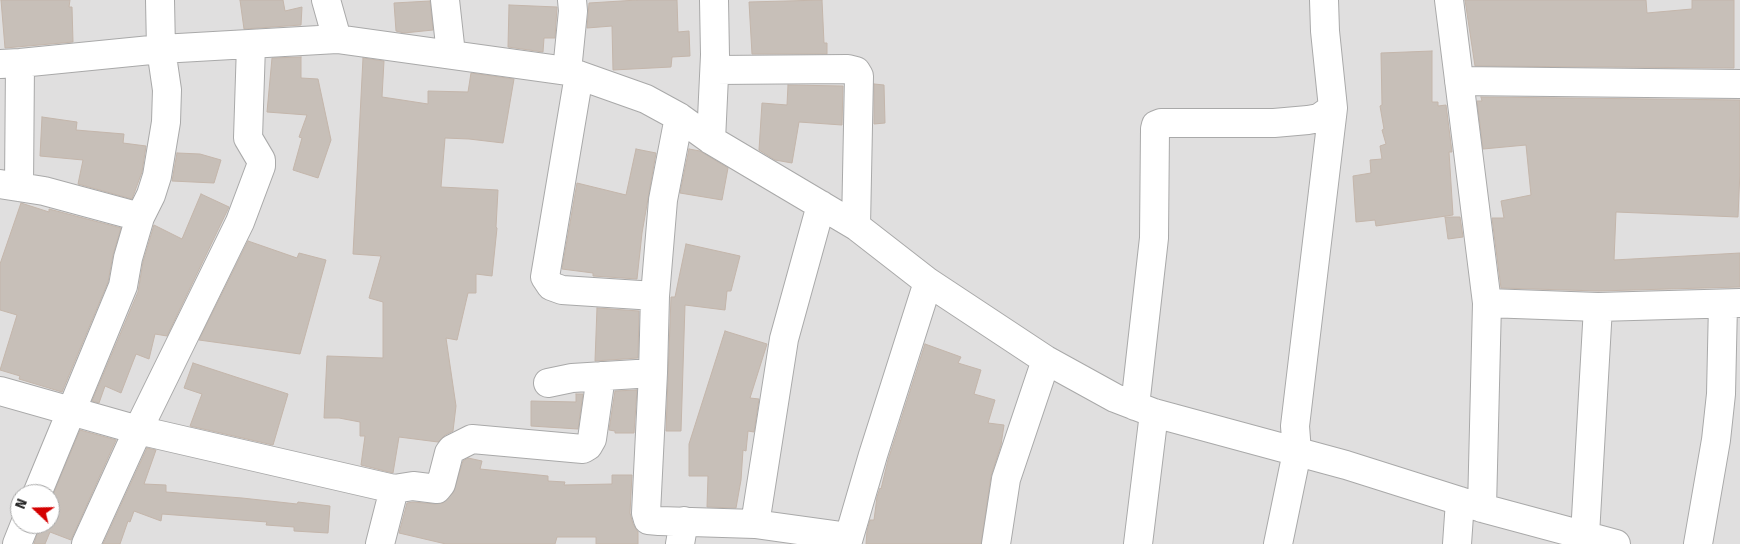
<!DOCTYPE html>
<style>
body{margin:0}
#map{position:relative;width:1740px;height:544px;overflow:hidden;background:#f2efe9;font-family:"Fira Sans",sans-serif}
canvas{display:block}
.north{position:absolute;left:10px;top:484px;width:50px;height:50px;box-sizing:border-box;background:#fff;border:1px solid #a7a7a7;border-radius:50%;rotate:291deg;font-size:14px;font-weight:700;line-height:20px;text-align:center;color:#222}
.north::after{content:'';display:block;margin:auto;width:18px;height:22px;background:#d40000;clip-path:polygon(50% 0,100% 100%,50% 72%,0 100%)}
</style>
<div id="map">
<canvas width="1740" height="544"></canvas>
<div class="north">N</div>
</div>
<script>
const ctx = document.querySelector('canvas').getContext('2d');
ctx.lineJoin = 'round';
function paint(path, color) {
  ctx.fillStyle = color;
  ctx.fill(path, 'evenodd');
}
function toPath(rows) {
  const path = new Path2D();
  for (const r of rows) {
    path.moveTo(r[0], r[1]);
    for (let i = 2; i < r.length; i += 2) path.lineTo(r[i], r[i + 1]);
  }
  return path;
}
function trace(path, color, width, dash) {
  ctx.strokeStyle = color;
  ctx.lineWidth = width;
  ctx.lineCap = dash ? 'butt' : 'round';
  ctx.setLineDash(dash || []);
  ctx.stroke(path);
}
paint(toPath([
 [0,0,1740,0,1740,544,0,544],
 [20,494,50,494,50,524,20,524]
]), '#e0dfdf');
const building = toPath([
 [1,0,70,0,69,7,72,7,73,42,5,48,1,0],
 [240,0,283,0,285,11,302,7,301,25,244,29,240,0],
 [637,0,677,0,678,32,689,31,690,56,672,57,671,67,613,70,612,26,587,28,589,3,637,0],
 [822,0,824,43,827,43,827,54,752,54,749,2,822,0],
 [1465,0,1646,0,1647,13,1692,9,1692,0,1734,0,1734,68,1475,66,1465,0],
 [430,1,433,30,404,33,396,31,394,3,430,1],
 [509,5,557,7,555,38,544,38,543,52,508,47,509,5],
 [1432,51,1432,102,1438,102,1438,106,1446,105,1452,152,1449,152,1453,215,1376,226,1375,220,1356,222,1353,176,1371,173,1370,160,1382,159,1380,146,1386,144,1382,130,1384,129,1380,106,1382,105,1381,53,1432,51],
 [301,57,301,78,318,79,331,140,318,178,293,170,302,138,299,137,307,115,267,112,272,58,301,57],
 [363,58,384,61,382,97,402,100,428,104,428,91,468,92,471,73,514,79,503,143,469,139,445,138,441,187,498,190,496,227,497,228,492,276,476,274,476,293,468,293,457,340,446,338,456,406,453,431,445,435,438,442,399,437,393,473,361,465,365,436,360,436,360,422,339,418,324,418,327,356,383,358,383,302,369,298,381,256,353,254,363,58],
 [874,84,884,85,885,123,874,124,874,84],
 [788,85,843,86,842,125,799,122,792,163,775,160,759,150,762,103,787,105,788,85],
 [1481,97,1740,100,1740,171,1738,217,1616,212,1614,260,1740,253,1740,287,1598,291,1501,288,1492,218,1504,218,1501,201,1531,195,1526,145,1483,149,1477,101,1482,101,1481,97],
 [42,117,77,122,76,130,124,134,123,143,146,146,142,172,132,199,78,184,83,160,40,156,42,117],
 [636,149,656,153,642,233,637,279,593,276,593,273,562,269,577,183,626,195,636,149],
 [689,149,700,151,728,168,722,200,680,193,689,149],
 [177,153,200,154,221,160,214,183,172,181,177,153],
 [201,194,229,207,167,336,155,334,149,359,136,354,121,393,105,386,99,403,92,401,138,292,143,262,154,225,182,239,201,194],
 [21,203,49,212,49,209,121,228,113,255,108,282,62,392,19,379,20,376,0,370,17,315,0,310,0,264,21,203],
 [1445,217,1460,217,1463,237,1448,239,1445,217],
 [248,241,297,258,299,253,326,260,300,354,199,340,248,241],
 [686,244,740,256,731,291,727,291,725,310,685,305,681,431,666,431,671,297,675,297,686,244],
 [597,308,639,311,638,358,595,361,597,308],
 [725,331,767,344,750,398,759,399,754,432,748,431,746,451,743,450,741,480,736,508,707,507,708,476,689,476,689,444,725,331],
 [925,344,961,357,958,363,981,370,974,394,995,400,988,423,1004,425,1001,445,991,476,981,544,866,544,867,531,870,520,874,520,877,497,880,488,881,489,888,460,925,344],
 [193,363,288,394,273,445,190,426,202,394,184,388,193,363],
 [637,390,634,433,615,433,615,431,609,430,615,391,637,390],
 [576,394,583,394,578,429,531,426,531,401,576,402,576,394],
 [80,430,116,440,71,540,50,532,45,544,34,544,40,524,50,524,50,502,80,430],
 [147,448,156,450,144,484,166,485,166,492,242,498,297,504,298,502,330,506,328,533,294,531,294,527,266,525,267,522,162,514,161,521,134,511,130,522,128,521,120,544,103,544,147,448],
 [468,458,482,461,480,469,548,476,548,481,565,482,564,485,612,484,612,475,632,475,630,513,633,524,638,532,638,544,596,544,596,537,557,537,555,544,446,544,399,533,407,503,413,502,435,504,443,503,453,493,463,461,468,458]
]);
paint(building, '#c7bfb8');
trace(building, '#c4b6ab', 1);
const minor = toPath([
 [326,0,337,39,567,71,646,99,679,117,711,140,856,226,928,282,1046,360,1115,398,1154,413,1346,465,1482,508,1616,544],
 [445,0,451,54],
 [1449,0,1487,303,1482,508],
 [0,64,20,63,161,49,337,39],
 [715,70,848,69,856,71,859,76,856,226],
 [567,71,573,11,572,0],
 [579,75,545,277,551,286,562,290,655,296],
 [1459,81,1740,84],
 [679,117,663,200,655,296,653,373,646,513,648,520,659,521,755,524,849,537],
 [711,140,715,55,714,0],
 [0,184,44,191,140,217],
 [19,187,20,63],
 [1487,303,1598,307,1740,303],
 [548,383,572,378,653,373],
 [0,391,138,430,394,489,413,486,437,489,441,484,449,453,452,449,472,439,583,449,588,446,592,439,601,376],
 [1135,406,1154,238,1155,129,1156,125,1161,123,1274,123,1308,120,1319,118,1333,108],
 [37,494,123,286,128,258,140,217,151,195,157,176,166,122,167,90,161,49,160,0],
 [755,524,784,339,821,205],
 [1585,535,1598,307],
 [17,544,25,524],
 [86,544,138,430,240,222,261,166,261,160,248,138,251,45],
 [380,544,394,489],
 [680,544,684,521],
 [847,544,873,455,928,282],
 [996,544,1006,479,1046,360],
 [1138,544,1154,413],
 [1278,544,1297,452,1295,426,1333,108,1325,31,1324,0],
 [1457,544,1460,501],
 [1698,544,1716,440,1721,394,1723,304]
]);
trace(minor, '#a9a9a9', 30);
trace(minor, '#fff', 28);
</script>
